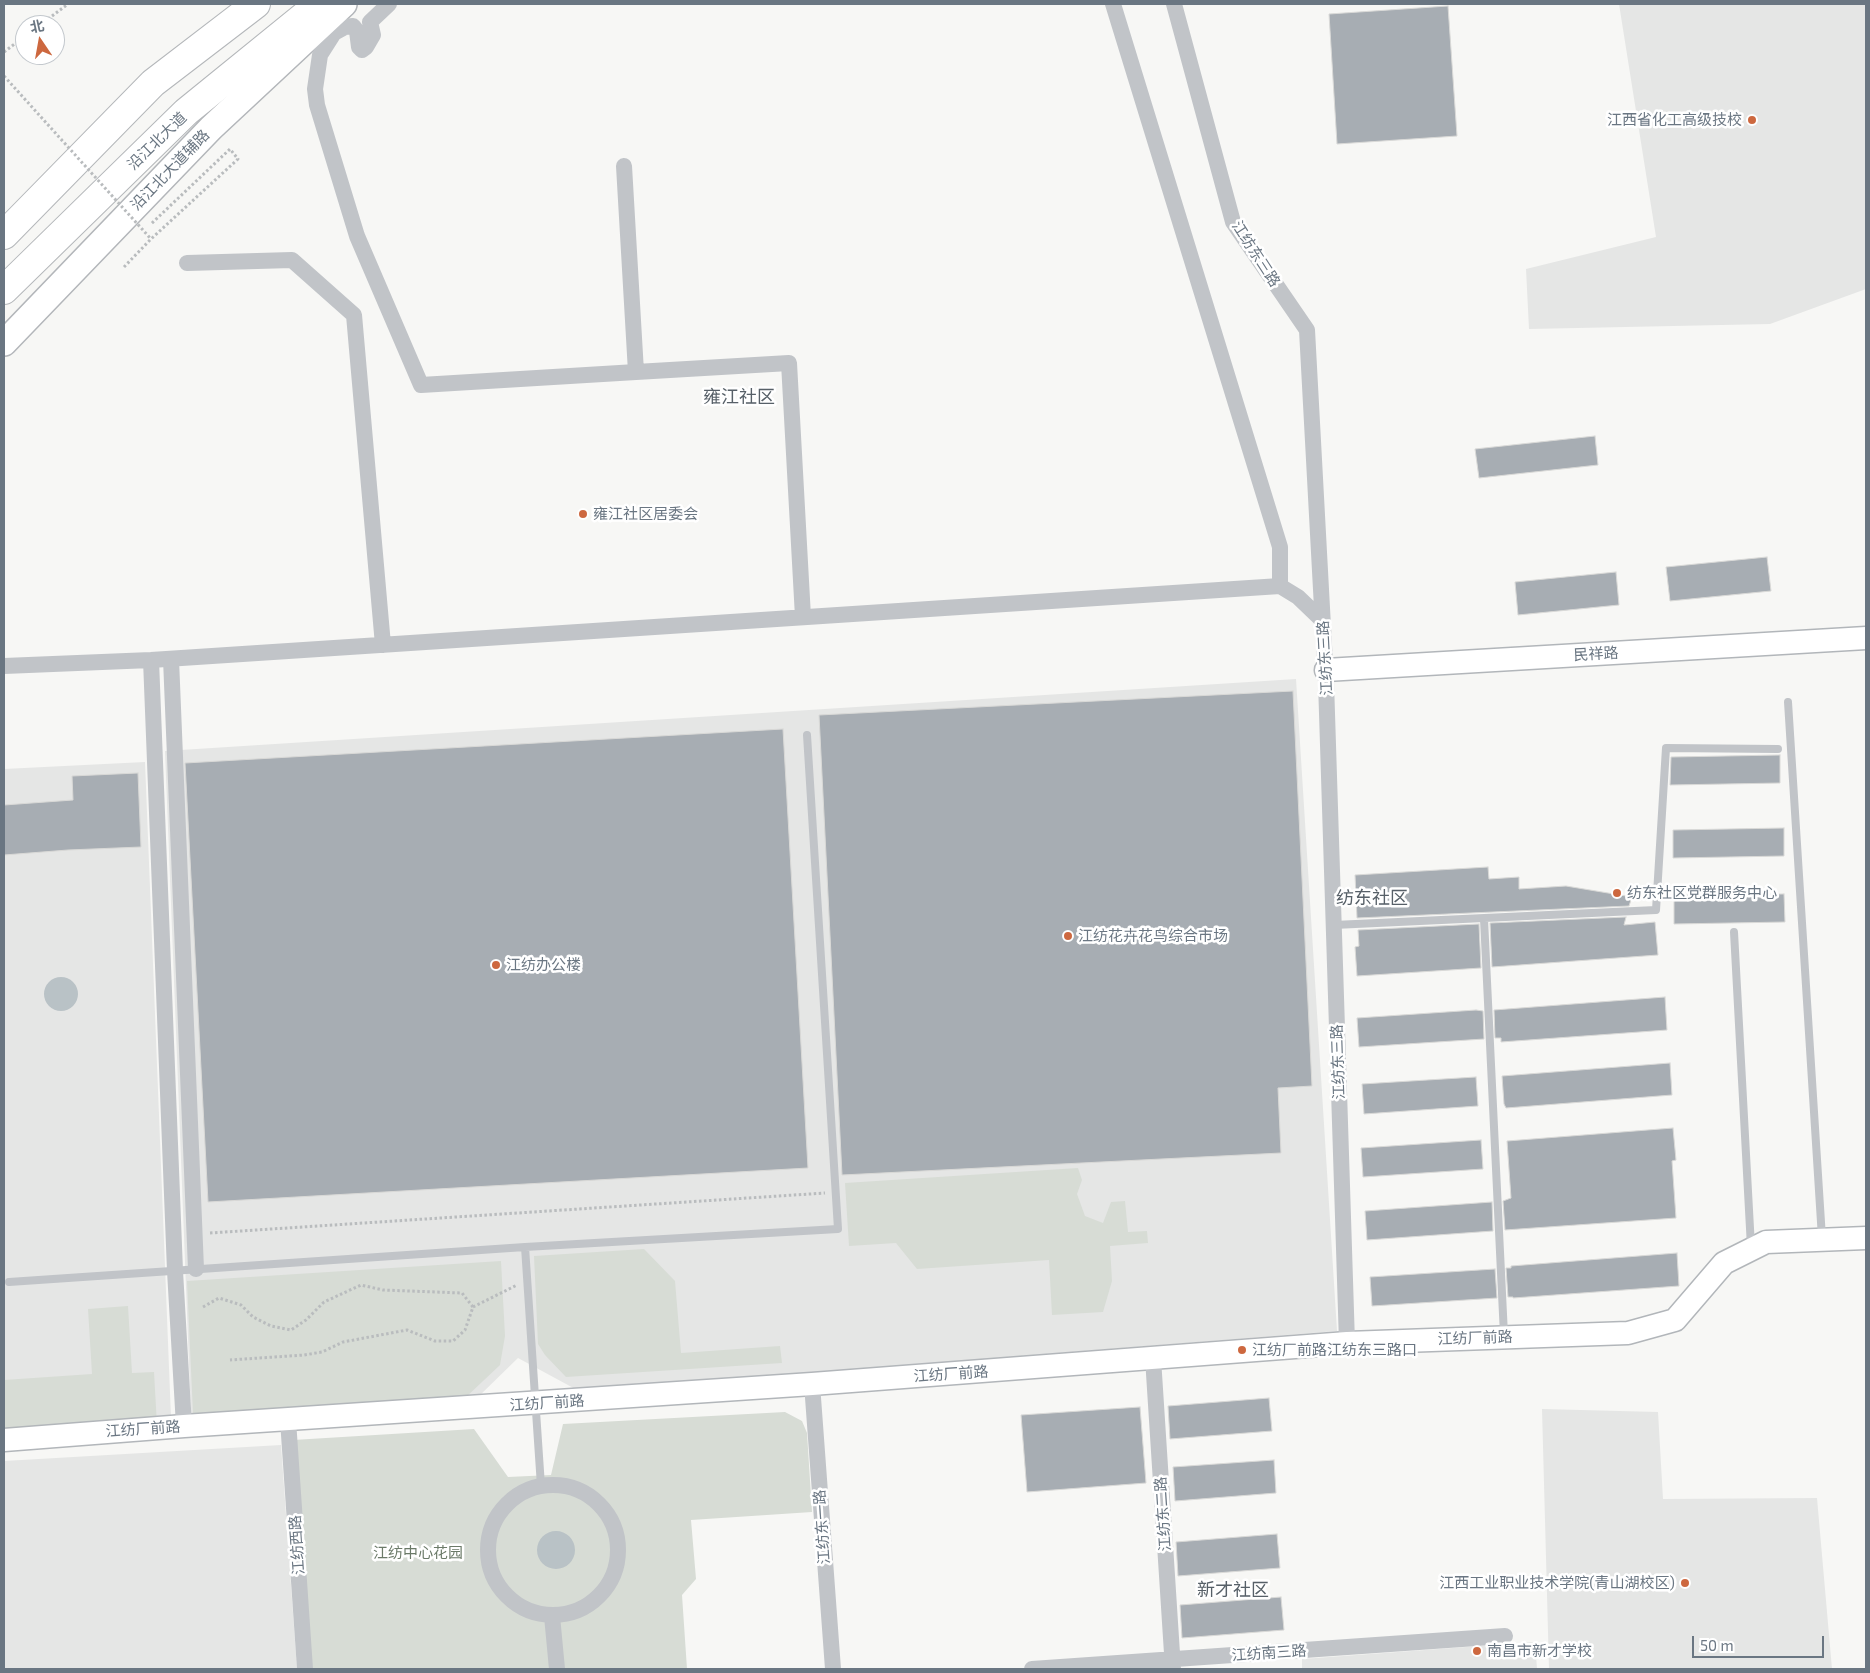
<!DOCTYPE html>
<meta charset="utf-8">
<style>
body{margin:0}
#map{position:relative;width:1870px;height:1673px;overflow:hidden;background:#f7f7f5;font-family:"Exo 2","Noto Sans SC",sans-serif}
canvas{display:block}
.frame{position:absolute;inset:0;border:5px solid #6a7682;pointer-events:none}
.north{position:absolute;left:15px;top:15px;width:50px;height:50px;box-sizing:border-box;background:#fff;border:1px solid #c3c8cd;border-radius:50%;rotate:348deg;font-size:14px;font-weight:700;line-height:20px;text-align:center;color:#6a7682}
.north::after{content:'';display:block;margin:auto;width:18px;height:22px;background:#cd683f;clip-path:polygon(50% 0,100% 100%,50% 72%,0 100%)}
.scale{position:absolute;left:1692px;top:1636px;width:132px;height:22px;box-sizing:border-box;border:2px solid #6a7682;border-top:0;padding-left:6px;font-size:15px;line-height:18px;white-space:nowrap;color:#6a7682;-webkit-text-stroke:4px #fff;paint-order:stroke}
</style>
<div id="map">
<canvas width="1870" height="1673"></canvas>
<div class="frame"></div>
<div class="north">北</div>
<div class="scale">50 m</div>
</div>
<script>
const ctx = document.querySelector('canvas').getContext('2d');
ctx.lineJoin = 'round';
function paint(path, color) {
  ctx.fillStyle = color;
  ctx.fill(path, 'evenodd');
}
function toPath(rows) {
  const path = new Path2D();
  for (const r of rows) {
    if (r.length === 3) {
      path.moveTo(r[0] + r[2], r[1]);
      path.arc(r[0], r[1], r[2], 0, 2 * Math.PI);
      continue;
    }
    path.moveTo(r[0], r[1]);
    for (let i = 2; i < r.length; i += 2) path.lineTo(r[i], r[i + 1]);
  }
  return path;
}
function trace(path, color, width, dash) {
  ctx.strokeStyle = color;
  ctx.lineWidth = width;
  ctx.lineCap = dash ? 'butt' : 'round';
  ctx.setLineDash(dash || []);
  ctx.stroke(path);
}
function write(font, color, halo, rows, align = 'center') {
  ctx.font = font + ' "Exo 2","Noto Sans SC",sans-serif';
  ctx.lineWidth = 5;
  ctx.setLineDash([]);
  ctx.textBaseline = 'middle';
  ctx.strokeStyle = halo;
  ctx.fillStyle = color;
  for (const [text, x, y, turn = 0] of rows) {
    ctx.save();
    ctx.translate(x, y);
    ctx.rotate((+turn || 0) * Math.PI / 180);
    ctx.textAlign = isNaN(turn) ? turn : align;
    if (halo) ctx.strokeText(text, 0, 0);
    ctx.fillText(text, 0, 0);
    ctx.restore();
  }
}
paint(toPath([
 [1619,4,1866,4,1866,289,1770,324,1529,329,1526,269,1656,237],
 [1296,679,1337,1331,579,1391,518,1358,476,1399,191,1415,165,751],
 [145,762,171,1418,4,1425,4,769],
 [1542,1409,1658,1412,1663,1499,1817,1498,1832,1669,1549,1669],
 [281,1445,297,1669,4,1669,4,1461],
 [1535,1642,1537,1669,1302,1669,1302,1659]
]), '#e5e6e5');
paint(toPath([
 [1078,1168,1082,1180,1077,1194,1085,1216,1103,1223,1111,1202,1125,1201,1128,1232,1147,1231,1148,1243,1110,1246,1112,1281,1103,1312,1052,1315,1049,1260,917,1269,896,1243,849,1246,845,1183],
 [644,1249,675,1281,681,1353,780,1346,782,1363,566,1377,545,1355,538,1344,534,1256],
 [501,1261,505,1336,500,1365,465,1398,193,1414,187,1281],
 [128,1306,132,1373,154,1372,157,1425,4,1434,4,1380,92,1374,88,1309],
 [785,1412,802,1421,807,1433,812,1512,691,1520,696,1579,682,1595,687,1669,310,1669,293,1440,474,1429,508,1477,551,1475,563,1424]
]), '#d7dcd5');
paint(toPath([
 [61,994,17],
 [556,1550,19]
]), '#b9c2c6');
const building = toPath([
 [1448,6,1457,136,1337,144,1329,14,1448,6],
 [1595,436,1598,465,1479,478,1475,449,1595,436],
 [1767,557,1771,591,1670,601,1666,567,1767,557],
 [1616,572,1619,605,1518,615,1515,582,1616,572],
 [1293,691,1312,1086,1278,1088,1281,1153,842,1175,819,715,1293,691],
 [783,729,808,1168,208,1202,185,763,783,729],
 [1780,755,1780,783,1670,785,1671,757,1780,755],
 [138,773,141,847,68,850,4,855,4,805,73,800,72,776,138,773],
 [1784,828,1784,856,1673,858,1673,830,1784,828],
 [1488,867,1489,879,1519,877,1519,889,1566,886,1632,897,1629,906,1357,918,1355,875,1488,867],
 [1784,894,1785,922,1674,924,1674,895,1784,894],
 [1626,917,1624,925,1655,922,1658,955,1492,967,1490,923,1626,917],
 [1479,924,1481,968,1357,976,1355,947,1359,946,1358,930,1479,924],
 [1665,997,1667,1030,1501,1042,1501,1038,1495,1038,1494,1010,1665,997],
 [1476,1010,1483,1011,1484,1039,1359,1047,1357,1018,1476,1010],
 [1670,1063,1672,1095,1506,1108,1504,1104,1502,1076,1670,1063],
 [1476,1077,1478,1106,1364,1114,1362,1084,1476,1077],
 [1673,1128,1676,1160,1672,1161,1676,1218,1505,1230,1503,1201,1511,1198,1507,1141,1673,1128],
 [1481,1140,1483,1169,1363,1177,1361,1148,1481,1140],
 [1492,1202,1493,1231,1367,1240,1365,1211,1492,1202],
 [1677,1253,1679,1286,1513,1298,1513,1297,1508,1297,1506,1268,1511,1268,1511,1266,1677,1253],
 [1495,1269,1497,1298,1372,1306,1370,1277,1495,1269],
 [1269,1398,1272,1431,1170,1439,1168,1406,1269,1398],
 [1140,1407,1146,1483,1027,1492,1021,1415,1140,1407],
 [1274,1460,1276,1493,1175,1501,1173,1467,1274,1460],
 [1277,1534,1280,1568,1178,1576,1176,1542,1277,1534],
 [1281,1597,1284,1630,1182,1638,1180,1605,1281,1597]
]);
paint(building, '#a7adb3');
trace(building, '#d9d9d7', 1);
const secondary = toPath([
 [1326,670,1866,638],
 [4,1440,184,1426,812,1384,1347,1343,1628,1333,1675,1320,1724,1263,1766,1242,1866,1238]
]);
const primary = toPath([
 [4,343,211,128,344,4]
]);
const highway = toPath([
 [4,235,153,83,256,4],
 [4,290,186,112,319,4]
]);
trace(secondary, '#b2b6ba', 25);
trace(primary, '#b3b6ba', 28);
trace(highway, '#b4b7ba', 30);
trace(toPath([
 [40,25,68,4],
 [4,52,25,36],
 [124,267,151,239,238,159,230,149,151,224],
 [210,1233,825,1193],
 [203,1307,219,1298,241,1305,253,1317,271,1326,291,1330,306,1320,324,1302,361,1285,383,1290,462,1293,473,1307,465,1330,453,1341,435,1341,407,1330,343,1342,322,1352,304,1355,230,1360],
 [473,1307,517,1285]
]), '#b9bcbe', 3, [2.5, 2.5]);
trace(toPath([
 [1788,702,1822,1238],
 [1484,919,1504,1335],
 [1334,925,1656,910,1666,748,1778,749],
 [1734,932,1751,1247],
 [525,1247,541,1486],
 [9,1282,525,1247,838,1229,807,735]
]), '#c1c4c8', 8);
trace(toPath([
 [389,4,370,22,373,35,366,47,362,50,359,47,357,31,353,26,345,27,334,33,320,55,315,89,317,105,357,236,421,385,636,372],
 [1113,4,1280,547,1280,586],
 [1174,4,1233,222,1307,330,1326,682,1347,1343],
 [624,166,636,372,789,363,803,617],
 [187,263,292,260,354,315,383,645],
 [171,659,196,1269],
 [151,660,175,1271,184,1426],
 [4,666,151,660,1280,586,1298,597,1323,621],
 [1153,1358,1173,1669],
 [812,1384,833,1669],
 [288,1420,305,1669],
 [553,1550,65],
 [552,1616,557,1669],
 [1032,1669,1505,1636]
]), '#c1c4c8', 16);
trace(secondary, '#fff', 22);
trace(primary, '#fff', 25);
trace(highway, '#fff', 28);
trace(toPath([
 [4,76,151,239]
]), '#b9bcbe', 3, [2.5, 2.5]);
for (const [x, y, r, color] of [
 [1752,120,5,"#cd683f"],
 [583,514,5,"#cd683f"],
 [1617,893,5,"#cd683f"],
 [1068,936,5,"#cd683f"],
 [496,965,5,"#cd683f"],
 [1242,1350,5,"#cd683f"],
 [1685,1583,5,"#cd683f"],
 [1477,1651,5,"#cd683f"]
]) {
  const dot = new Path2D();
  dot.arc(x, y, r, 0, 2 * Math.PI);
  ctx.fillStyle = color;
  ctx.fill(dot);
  trace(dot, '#fff', 2);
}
write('15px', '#6a7682', '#fff', [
 ["江西省化工高级技校",1742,120,"right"],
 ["雍江社区居委会",593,514],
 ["纺东社区党群服务中心",1627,893],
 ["江纺花卉花鸟综合市场",1078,936],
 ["江纺办公楼",506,965],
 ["江纺厂前路江纺东三路口",1252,1350],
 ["江西工业职业技术学院(青山湖校区)",1675,1583,"right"],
 ["南昌市新才学校",1487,1651]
], 'left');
write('15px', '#6a7682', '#fff', [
 ["沿江北大道",157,141,-44],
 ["沿江北大道辅路",170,170,-46],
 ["江纺东三路",1256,254,57],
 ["民祥路",1596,654,-3],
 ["江纺东三路",1325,658,-93],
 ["江纺东三路",1338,1062,-92],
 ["江纺厂前路",1475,1338,-2],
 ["江纺厂前路",951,1374,-4],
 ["江纺厂前路",547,1403,-4],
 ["江纺厂前路",143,1429,-4],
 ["江纺东二路",1163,1514,-94],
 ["江纺东一路",822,1527,-94],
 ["江纺西路",297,1545,-94],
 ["江纺南三路",1269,1653,-4]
]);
write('15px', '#6b7a68', '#fff', [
 ["江纺中心花园",418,1553]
]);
write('18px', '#576068', '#fff', [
 ["雍江社区",739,397],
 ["纺东社区",1372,898],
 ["新才社区",1233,1590]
]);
</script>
